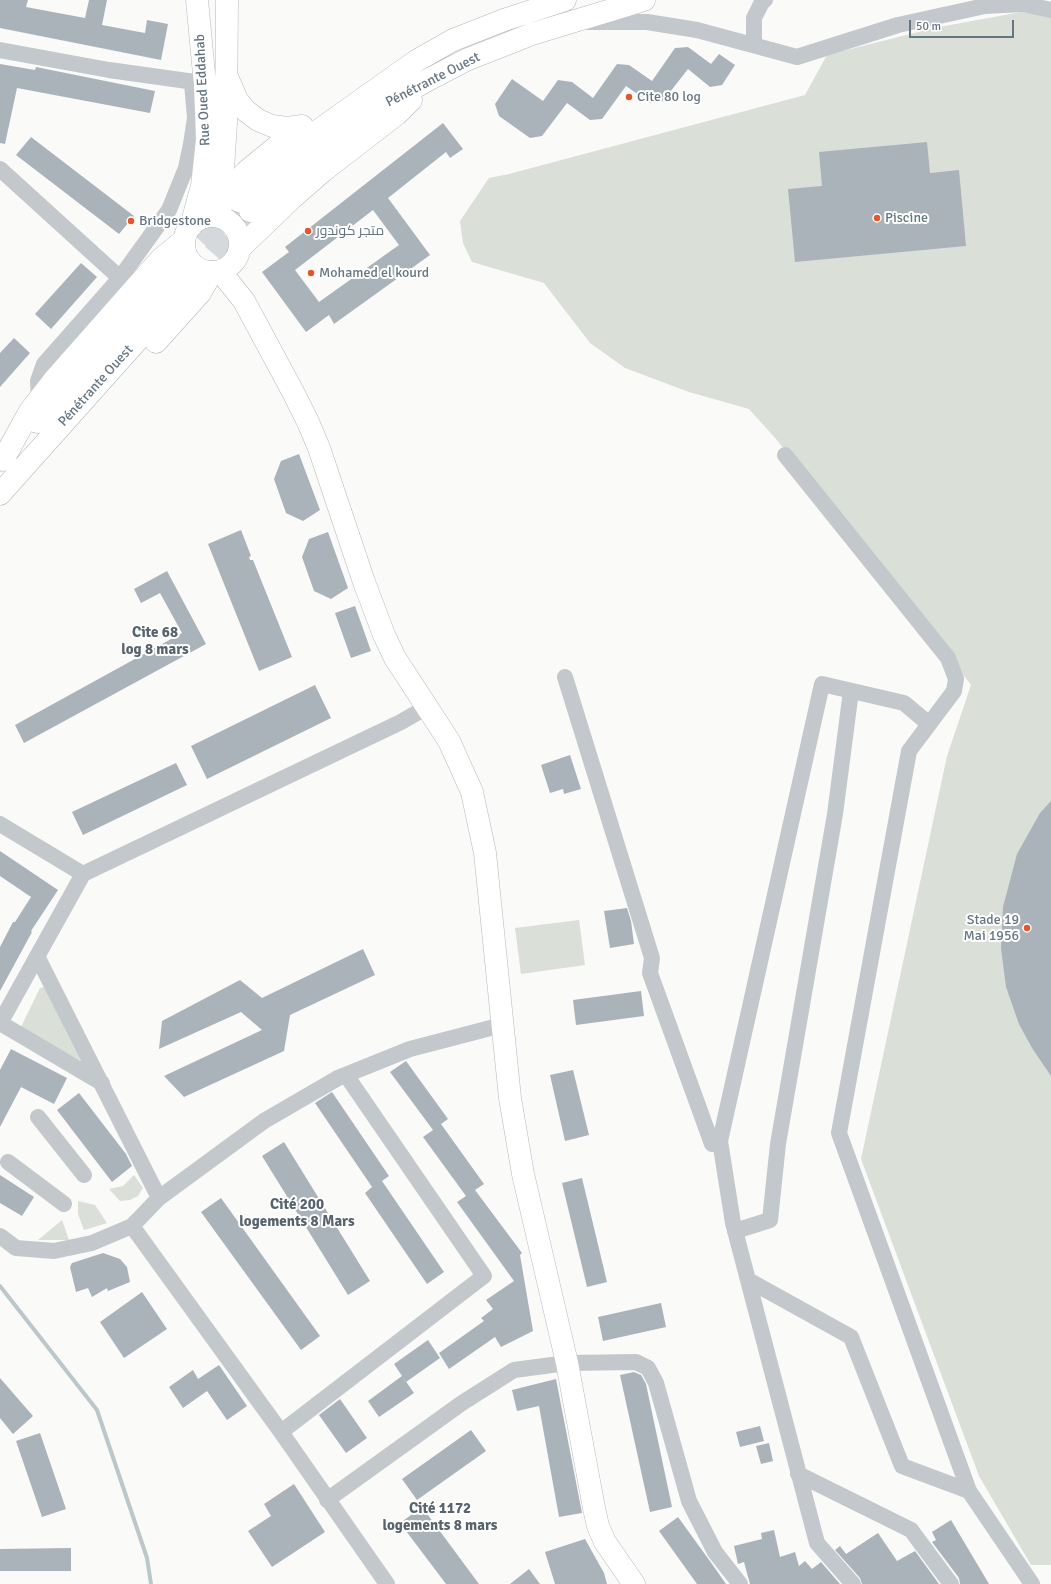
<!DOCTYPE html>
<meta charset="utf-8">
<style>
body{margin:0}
#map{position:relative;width:1051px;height:1584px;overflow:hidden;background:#fafaf8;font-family:Signika,sans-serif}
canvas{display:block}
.scale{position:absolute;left:909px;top:20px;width:105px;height:18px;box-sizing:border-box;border:2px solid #657683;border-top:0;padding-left:5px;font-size:12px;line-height:14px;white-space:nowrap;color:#657683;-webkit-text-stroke:3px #fff;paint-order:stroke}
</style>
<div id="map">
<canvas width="1051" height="1584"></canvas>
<div class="scale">50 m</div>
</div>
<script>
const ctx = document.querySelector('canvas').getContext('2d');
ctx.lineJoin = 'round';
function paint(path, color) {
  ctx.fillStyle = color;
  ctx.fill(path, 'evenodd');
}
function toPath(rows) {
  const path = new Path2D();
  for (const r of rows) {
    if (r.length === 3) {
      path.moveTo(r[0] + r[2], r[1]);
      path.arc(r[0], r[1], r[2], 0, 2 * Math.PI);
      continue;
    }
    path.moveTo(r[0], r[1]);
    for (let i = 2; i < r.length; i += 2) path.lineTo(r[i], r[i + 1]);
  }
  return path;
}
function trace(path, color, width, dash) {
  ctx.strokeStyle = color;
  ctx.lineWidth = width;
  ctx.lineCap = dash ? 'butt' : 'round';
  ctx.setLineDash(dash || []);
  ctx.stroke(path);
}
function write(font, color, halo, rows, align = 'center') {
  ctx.font = font + ' Signika,Cairo,sans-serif';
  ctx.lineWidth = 4;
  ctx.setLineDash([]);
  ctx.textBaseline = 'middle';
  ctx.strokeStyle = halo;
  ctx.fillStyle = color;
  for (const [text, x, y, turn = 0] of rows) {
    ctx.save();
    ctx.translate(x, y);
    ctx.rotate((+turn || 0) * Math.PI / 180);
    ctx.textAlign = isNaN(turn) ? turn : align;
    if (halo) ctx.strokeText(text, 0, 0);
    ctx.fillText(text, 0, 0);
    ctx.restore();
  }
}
paint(toPath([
 [1021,12,1051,16,1051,1565,1031,1565,979,1476,861,1159,947,756,971,685,776,439,749,409,689,392,625,368,590,343,544,283,472,262,463,243,460,221,489,178,509,174,805,95,827,55,934,28],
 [579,920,585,965,521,974,515,928],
 [44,987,81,1061,20,1029,40,988],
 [134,1175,143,1188,138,1196,130,1200,120,1201,109,1189,123,1186],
 [78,1201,95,1205,107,1223,84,1230,78,1214],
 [62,1220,69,1240,38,1240]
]), '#dadfd7');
trace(toPath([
 [0,1286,97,1410,147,1558,151,1584]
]), '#bbc7cb', 4);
paint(toPath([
 [0,0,28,0,26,7,85,18,89,0,107,0,102,25,145,33,147,20,168,24,161,60,0,28],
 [688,47,711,64,719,54,735,65,722,85,710,87,688,69,663,101,650,103,626,86,602,119,590,120,567,103,542,136,530,138,499,116,495,104,512,79,543,101,558,80,572,82,593,98,617,64,629,65,652,81,675,48],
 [0,64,35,70,36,67,155,91,150,113,17,88,5,144,0,143],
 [443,123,463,149,450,158,446,152,388,198,430,255,334,324,329,315,306,332,262,272,289,252,285,247],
 [373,210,399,245,319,302,295,270],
 [31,137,134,216,119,234,16,155],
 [927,142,930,173,959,170,966,246,795,262,788,189,822,186,819,152],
 [81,263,97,277,51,329,35,314],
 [14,338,30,353,0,387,0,353],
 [299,454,320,510,303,521,286,513,274,479,281,461],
 [241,530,251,556,249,557,250,560,253,560,292,657,259,671,208,544],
 [328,532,348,588,331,599,314,591,302,557,309,539],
 [167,571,206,644,24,743,15,725,182,633,160,593,141,603,134,589],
 [355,606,371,651,351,658,335,613],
 [315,685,331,718,207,779,191,746],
 [570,755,581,789,564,794,563,789,550,793,541,765],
 [176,763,187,785,83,835,72,812],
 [1051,801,1051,1076,1032,1048,1019,1024,1006,987,1001,948,1003,907,1017,854,1040,813],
 [0,851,58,890,31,931,32,932,0,991,0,947,13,922,15,922,31,897,0,876],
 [627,908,631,921,634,944,610,948,604,911],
 [363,949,375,975,290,1015,284,1051,184,1097,164,1076,262,1030,241,1012,159,1049,162,1021,240,980,262,998],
 [641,991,644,1016,576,1025,573,1000],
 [11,1049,67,1078,54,1104,21,1087,0,1127,0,1070],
 [406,1061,448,1119,441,1124,484,1184,475,1190,522,1253,520,1255,533,1331,501,1347,495,1337,449,1369,439,1353,484,1321,481,1318,493,1309,486,1300,514,1281,457,1202,466,1196,423,1137,433,1130,390,1072],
 [573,1070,589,1135,565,1141,550,1075],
 [332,1092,389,1176,382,1181,444,1272,427,1284,365,1193,372,1187,315,1103],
 [79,1093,126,1154,132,1166,112,1182,57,1110],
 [284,1142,370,1281,348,1295,262,1156],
 [0,1175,34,1197,22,1216,0,1203],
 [582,1178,607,1282,587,1287,562,1183],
 [221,1198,320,1336,301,1350,201,1212],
 [103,1253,120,1259,127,1267,130,1282,108,1291,107,1288,92,1297,88,1288,76,1292,70,1267,72,1263],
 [142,1292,167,1329,124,1358,100,1322],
 [661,1303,666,1327,603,1341,598,1317],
 [428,1340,440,1358,406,1382,394,1364],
 [219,1365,247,1406,227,1420,207,1391,183,1408,169,1387,193,1370,198,1379],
 [634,1372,641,1375,646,1384,672,1507,650,1512,620,1375],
 [402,1376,414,1393,379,1417,368,1401],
 [0,1378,33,1416,13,1434,0,1418],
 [556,1379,582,1513,559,1517,539,1406,517,1411,512,1390],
 [340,1399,367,1438,346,1453,319,1415],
 [760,1426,764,1441,740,1447,736,1432],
 [471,1430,486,1451,417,1500,402,1479],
 [40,1433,66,1509,42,1517,16,1441],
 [769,1443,773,1461,761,1464,756,1446],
 [294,1484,325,1532,272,1567,248,1531,271,1516,264,1504],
 [422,1507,479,1584,446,1584,400,1523],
 [678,1517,712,1564,726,1584,697,1584,659,1531],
 [951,1520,989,1584,960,1584,959,1578,932,1542,936,1540,932,1532],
 [774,1530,780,1557,795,1552,799,1566,805,1561,812,1569,821,1562,840,1584,750,1584,744,1562,738,1564,734,1546,762,1539,761,1533],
 [878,1533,897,1561,915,1551,939,1584,862,1584,860,1578,835,1550,840,1546,846,1554],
 [585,1539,604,1573,607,1584,555,1584,545,1552],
 [71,1548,71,1571,0,1571,0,1549],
 [529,1569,540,1584,510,1584]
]), '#aab3b9');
trace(toPath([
 [179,266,236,204],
 [192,279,250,211]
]), '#d5d9db', 22, [22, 11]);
const secondary = toPath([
 [228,79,237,100,246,111,258,120,272,126,287,128,302,126],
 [212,244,28],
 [220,217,226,123,227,0],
 [191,226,202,186,207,140,205,84,197,0],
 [220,271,244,301,293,392,308,422,319,448,364,582,384,635,395,658,449,741,472,792,485,853,510,1098,523,1174,567,1363,594,1508,598,1526,605,1542,634,1584]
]);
const highway = toPath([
 [239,201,305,140,416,61,453,40,504,20,565,0],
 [250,211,315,153,348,127,424,82,466,60,532,34,644,0],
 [204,217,247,171,286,139],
 [240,248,292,198,323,171,397,114,411,100],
 [156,342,200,293,212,272],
 [37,422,179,266],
 [3,460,30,411,55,379,160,260,184,240],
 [0,494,192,279]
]);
trace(secondary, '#b3babf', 23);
trace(highway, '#b4b9bd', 23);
trace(toPath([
 [588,22,647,22,697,30,797,57,898,25,985,6,1023,4,1051,10],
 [754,45,754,18,762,2,765,0],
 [0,50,109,70,202,83],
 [0,169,120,278],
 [39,398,38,381,44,364,120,278,169,210,186,168,191,144,195,118,192,83],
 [785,455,948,658,956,679,954,691,909,751,839,1133,969,1491,1032,1584],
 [565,677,652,958,650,973,712,1144,720,1141,733,1223,817,1543,853,1584],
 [0,824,83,874],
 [37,956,159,1198],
 [0,1023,83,874,401,722,427,707],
 [0,1023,102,1083],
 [38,1117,84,1175],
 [720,1141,822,684,904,703,929,724],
 [8,1162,64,1204],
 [735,1231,770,1220,778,1144,835,814,851,691],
 [0,1236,16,1248,54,1251,92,1243,132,1226],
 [748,1280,851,1337,902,1466,969,1491],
 [281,1432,484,1276,346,1075],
 [798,1474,911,1530,951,1584],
 [327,1500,462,1403,514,1370,567,1363,636,1362,648,1368,656,1383,689,1501,715,1552,740,1584],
 [387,1584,281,1432,132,1226,159,1198,264,1121,338,1078,410,1049,502,1025]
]), '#c3c8cc', 16);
trace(secondary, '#fff', 22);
trace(highway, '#fff', 22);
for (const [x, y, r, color] of [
 [629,97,4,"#e4572e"],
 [877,218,4,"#e4572e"],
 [131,221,4,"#e4572e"],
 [308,231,4,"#e4572e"],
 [311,273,4,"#e4572e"],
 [1027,928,4,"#e4572e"]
]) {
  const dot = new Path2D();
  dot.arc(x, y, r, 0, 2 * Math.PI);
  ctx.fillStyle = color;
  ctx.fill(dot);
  trace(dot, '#fff', 1.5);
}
write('14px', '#657683', '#fff', [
 ["Pénétrante Ouest",433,80,-27],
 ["Rue Oued Eddahab",203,90,-93],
 ["Pénétrante Ouest",96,386,-48]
]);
write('14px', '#657683', '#fff', [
 ["Cite 80 log",637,97],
 ["Piscine",885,218],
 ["Bridgestone",139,221],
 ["متجر كوندور",316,231],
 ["Mohamed el kourd",319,273],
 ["Stade 19",1019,920,"right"],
 ["Mai 1956",1019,936,"right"]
], 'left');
write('bold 15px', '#57646e', '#fff', [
 ["Cite 68",155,633],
 ["log 8 mars",155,650],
 ["Cité 200",297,1205],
 ["logements 8 Mars",297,1222],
 ["Cité 1172",440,1509],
 ["logements 8 mars",440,1526]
]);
</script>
